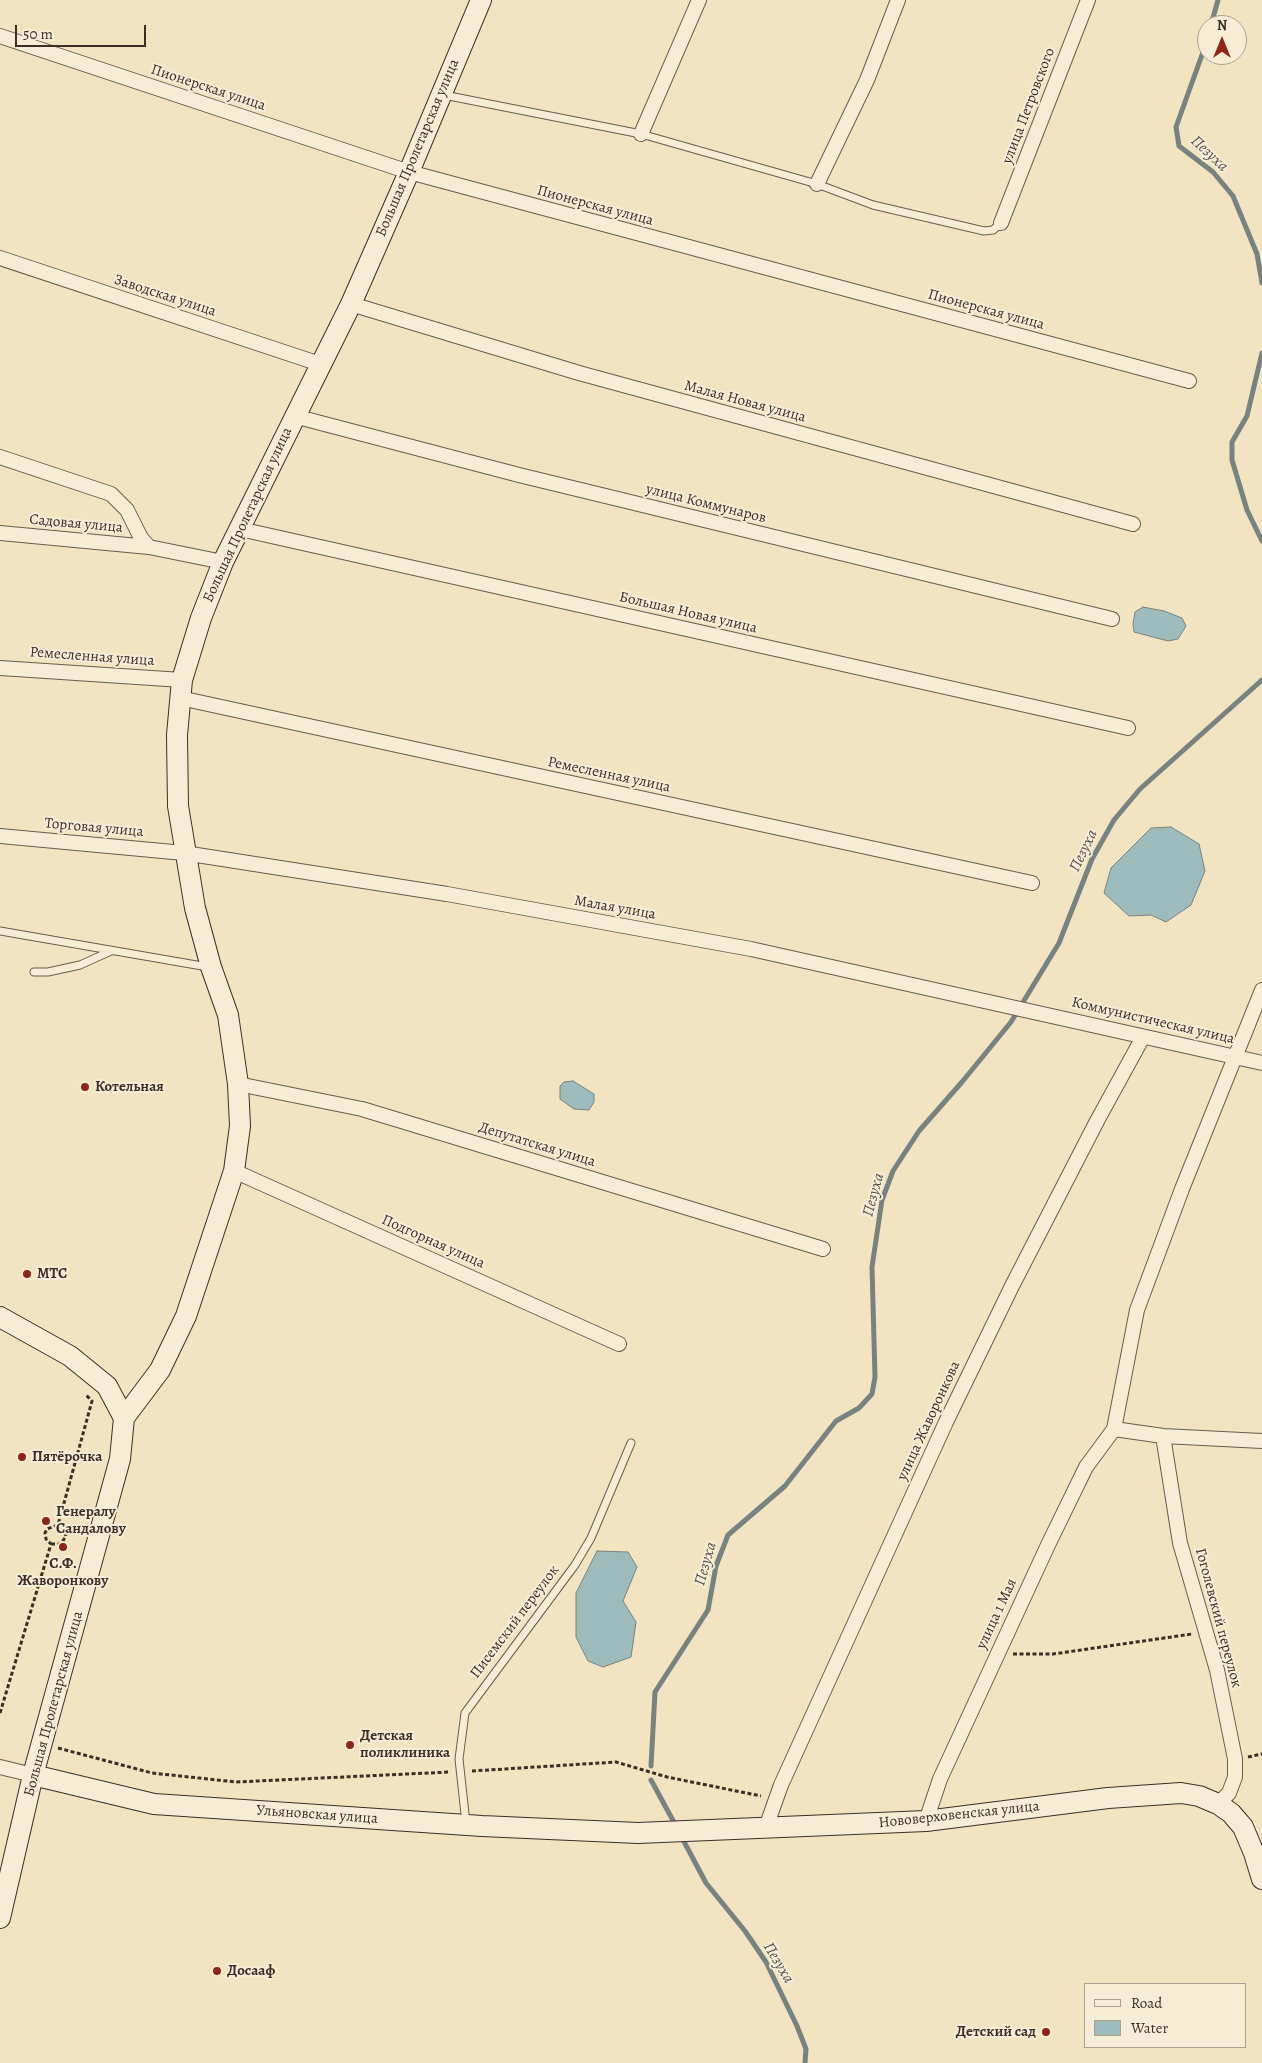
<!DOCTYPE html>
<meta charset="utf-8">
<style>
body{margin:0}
#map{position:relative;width:1262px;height:2063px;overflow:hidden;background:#f2e4c1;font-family:Alegreya,serif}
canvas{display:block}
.legend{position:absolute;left:1084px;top:1983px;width:162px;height:65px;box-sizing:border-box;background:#f7edd7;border:1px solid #aba190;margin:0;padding:6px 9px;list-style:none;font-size:15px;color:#3a2e26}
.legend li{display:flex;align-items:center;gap:10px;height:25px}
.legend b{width:25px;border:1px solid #aba190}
.north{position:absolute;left:1197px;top:15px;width:50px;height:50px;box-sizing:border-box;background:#f7edd7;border:1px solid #aba190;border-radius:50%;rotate:0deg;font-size:14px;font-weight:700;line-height:20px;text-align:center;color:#3a2e26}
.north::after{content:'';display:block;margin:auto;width:18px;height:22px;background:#8f2418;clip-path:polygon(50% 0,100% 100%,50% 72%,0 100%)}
.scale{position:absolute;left:15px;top:25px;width:131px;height:22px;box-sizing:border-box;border:2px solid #3a2e26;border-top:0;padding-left:6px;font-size:15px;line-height:18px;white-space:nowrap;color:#3a2e26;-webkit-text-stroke:4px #f7edd7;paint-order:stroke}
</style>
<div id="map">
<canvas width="1262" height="2063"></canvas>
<ul class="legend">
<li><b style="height:6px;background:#f7edd7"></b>Road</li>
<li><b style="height:14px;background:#9fbcbc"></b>Water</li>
</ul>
<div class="north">N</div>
<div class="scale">50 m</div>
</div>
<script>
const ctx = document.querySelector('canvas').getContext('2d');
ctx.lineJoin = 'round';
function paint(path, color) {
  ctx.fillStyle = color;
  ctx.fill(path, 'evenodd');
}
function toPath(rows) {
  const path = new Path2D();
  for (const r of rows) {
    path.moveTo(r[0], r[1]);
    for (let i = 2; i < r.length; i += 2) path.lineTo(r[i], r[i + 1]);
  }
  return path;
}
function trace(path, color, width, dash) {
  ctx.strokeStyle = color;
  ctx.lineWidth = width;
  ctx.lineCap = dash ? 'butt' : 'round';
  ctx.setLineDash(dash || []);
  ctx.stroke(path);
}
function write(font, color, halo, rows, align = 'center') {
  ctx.font = font + ' Alegreya,serif';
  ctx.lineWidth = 4;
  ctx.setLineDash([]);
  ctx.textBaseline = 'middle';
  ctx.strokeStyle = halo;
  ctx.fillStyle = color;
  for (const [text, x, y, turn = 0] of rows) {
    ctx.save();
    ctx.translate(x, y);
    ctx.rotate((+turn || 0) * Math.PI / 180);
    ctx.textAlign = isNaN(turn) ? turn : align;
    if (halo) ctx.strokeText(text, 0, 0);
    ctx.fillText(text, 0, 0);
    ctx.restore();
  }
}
const water = toPath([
 [1143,607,1164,611,1182,618,1186,626,1178,639,1168,641,1134,632,1133,624,1135,612,1143,607],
 [1171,827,1199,844,1205,871,1191,905,1166,922,1151,915,1129,916,1104,893,1111,868,1151,828,1171,827],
 [573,1081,594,1094,594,1102,589,1110,574,1109,560,1099,560,1086,564,1082,573,1081],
 [597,1551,628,1552,637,1567,623,1601,636,1622,631,1657,603,1667,588,1661,576,1637,576,1593,597,1551]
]);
paint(water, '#9fbcbc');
trace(water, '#778380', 1);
trace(toPath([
 [1211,25,1218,0],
 [1207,41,1176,127,1179,146,1213,172,1233,196,1257,254,1262,283],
 [1262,353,1247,416,1232,442,1232,460,1247,510,1262,541],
 [651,1766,655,1692,708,1610,716,1566,728,1535,785,1486,836,1421,859,1408,872,1394,875,1377,872,1267,882,1200,893,1171,919,1131,962,1082,1011,1022,1059,943,1092,859,1114,820,1140,789,1262,680],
 [651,1780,676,1826],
 [681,1836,706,1883,745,1931,766,1962,797,2026,806,2049,805,2063]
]), '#778380', 5);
const lane = toPath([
 [444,95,641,134,817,184,873,205,984,231,993,230,1001,223],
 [0,931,208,967],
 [34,972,48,972,80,965,111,951],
 [466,1823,459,1759,465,1713,575,1565,591,1538,631,1443]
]);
const street = toPath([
 [0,36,409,172,1189,381],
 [641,134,699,0],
 [817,184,867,80,898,0],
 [1001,223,1088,0],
 [0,258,320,364],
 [351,304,579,373,1133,524],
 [294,416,519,475,1112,619],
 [0,457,111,494,127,510,141,538,149,547,223,562],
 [240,529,1128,728],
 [0,533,149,547],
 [0,668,182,680],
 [180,698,1032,883],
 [0,836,184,853,447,894,751,949,1262,1063],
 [238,1084,362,1109,823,1249],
 [234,1171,619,1344],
 [1114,1429,1163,1436,1262,1441],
 [1163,1436,1180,1543,1217,1670,1235,1759,1235,1777,1229,1793,1218,1804],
 [0,1767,33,1775],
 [926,1821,940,1779,1048,1545,1086,1467,1114,1429,1137,1310,1182,1189,1262,990],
 [765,1830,781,1785,946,1422,1012,1286,1097,1121,1143,1037]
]);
const secondary = toPath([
 [0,1317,70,1356,107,1386,124,1418],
 [33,1775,154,1804,482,1826,638,1833,926,1821,1108,1798,1181,1793,1199,1796,1218,1804,1231,1813,1243,1827,1254,1853,1262,1879],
 [0,1918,33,1775,120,1459,124,1418,160,1370,186,1316,234,1171,240,1126,238,1084,228,1015,211,967,195,908,178,806,177,735,182,680,201,618,223,562,351,304,409,172,481,0]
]);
trace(lane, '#685c4d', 9);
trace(street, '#685c4d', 16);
trace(secondary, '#3a2e26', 22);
trace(toPath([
 [51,1544,61,1544,66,1536,63,1527,58,1525],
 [1013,1654,1053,1654,1192,1634],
 [0,1713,51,1544,46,1539,45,1533,47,1529,58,1525,92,1401,86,1395],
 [58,1748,152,1773,236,1782,450,1772],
 [1248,1757,1262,1754],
 [472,1771,616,1762,667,1777,761,1796]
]), '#3a2e26', 3, [4, 2.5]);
trace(lane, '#f7edd7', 7);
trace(street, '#f7edd7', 14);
trace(secondary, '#f7edd7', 20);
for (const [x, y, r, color] of [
 [85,1087,5,"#8f2418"],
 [27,1274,5,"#8f2418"],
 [22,1457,5,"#8f2418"],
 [46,1521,5,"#8f2418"],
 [63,1547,5,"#8f2418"],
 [350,1745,5,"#8f2418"],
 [217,1971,5,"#8f2418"],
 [1046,2032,5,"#8f2418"]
]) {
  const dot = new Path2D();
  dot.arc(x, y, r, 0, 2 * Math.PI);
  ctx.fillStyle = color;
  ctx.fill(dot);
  trace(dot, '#f7edd7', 2);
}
write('15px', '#3a2e26', '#f7edd7', [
 ["Пионерская улица",208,88,18],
 ["улица Петровского",1029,106,-69],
 ["Большая Пролетарская улица",418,148,-67],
 ["Пионерская улица",595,206,15],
 ["Заводская улица",165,296,18],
 ["Пионерская улица",986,310,15],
 ["Малая Новая улица",745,402,15],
 ["улица Коммунаров",706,504,14],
 ["Большая Пролетарская улица",248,515,-65],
 ["Садовая улица",76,524,5],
 ["Большая Новая улица",688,613,13],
 ["Ремесленная улица",92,657,4],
 ["Ремесленная улица",609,775,12],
 ["Торговая улица",94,828,5],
 ["Малая улица",615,908,10],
 ["Коммунистическая улица",1153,1021,13],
 ["Депутатская улица",537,1145,17],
 ["Подгорная улица",433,1242,24],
 ["улица Жаворонкова",929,1421,-65],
 ["улица 1 Мая",997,1614,-65],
 ["Гоголевский переулок",1218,1618,75],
 ["Писемский переулок",515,1622,-53],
 ["Большая Пролетарская улица",54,1704,-75],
 ["Ульяновская улица",317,1815,4],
 ["Нововерховенская улица",959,1815,-6]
]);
write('bold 15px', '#3a2e26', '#f7edd7', [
 ["Котельная",95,1087],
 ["МТС",37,1274],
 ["Пятёрочка",32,1457],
 ["Генералу",56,1512],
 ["Сандалову",56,1529],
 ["С.Ф.",63,1564,"center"],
 ["Жаворонкову",63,1581,"center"],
 ["Детская",360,1736],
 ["поликлиника",360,1753],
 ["Досааф",227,1971],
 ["Детский сад",1036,2032,"right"]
], 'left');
write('italic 16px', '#53524c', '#f7edd7', [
 ["Пезуха",1209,154,43],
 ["Пезуха",1084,851,-64],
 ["Пезуха",874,1195,-75],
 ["Пезуха",706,1564,-74],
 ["Пезуха",778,1963,59]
]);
</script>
